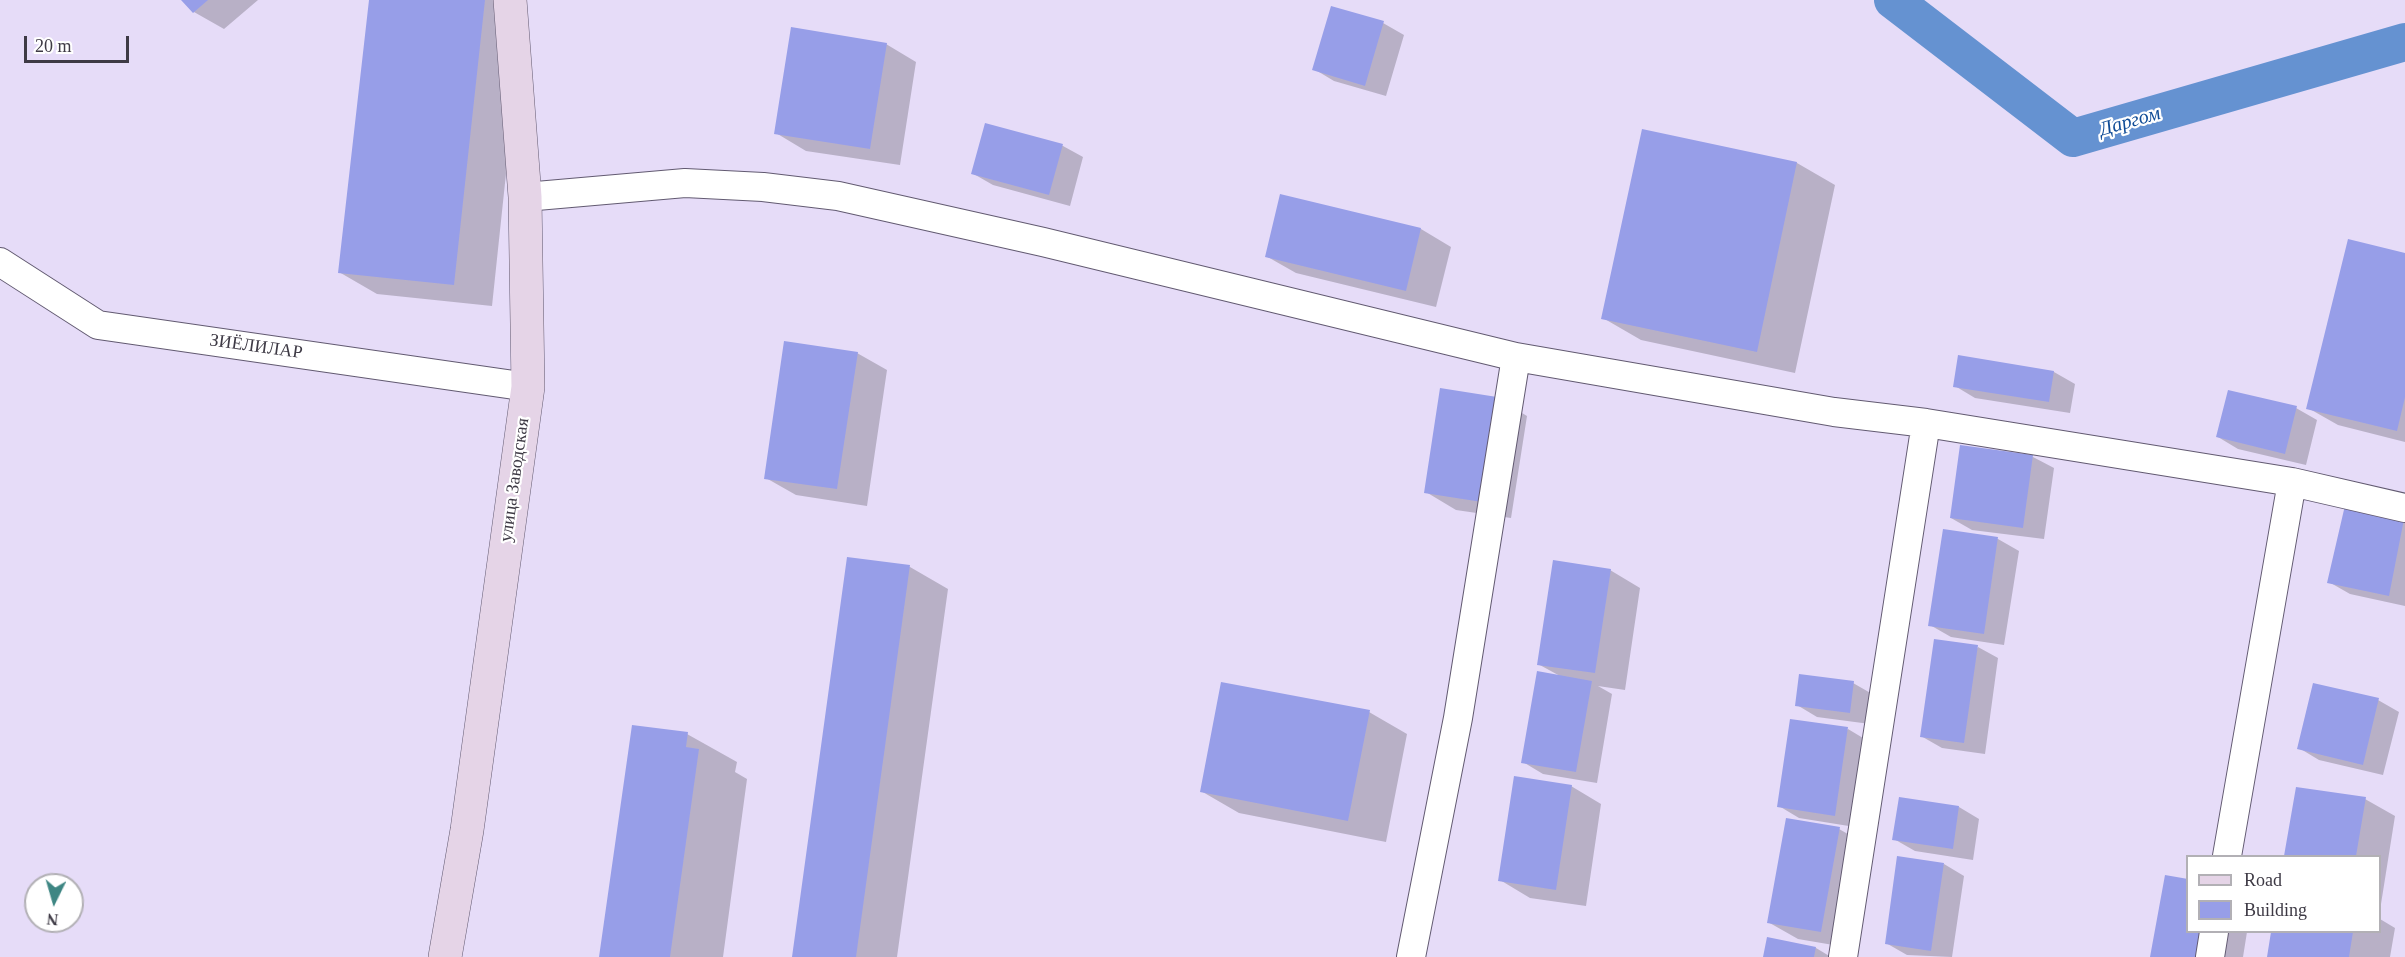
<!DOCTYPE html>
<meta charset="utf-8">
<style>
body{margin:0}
#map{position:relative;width:2405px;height:957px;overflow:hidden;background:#e6dcf8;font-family:Georgia,serif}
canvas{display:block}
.legend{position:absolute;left:2186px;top:855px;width:195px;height:78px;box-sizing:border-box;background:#fff;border:2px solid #b2b0b5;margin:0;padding:8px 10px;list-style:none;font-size:18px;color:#3e3a45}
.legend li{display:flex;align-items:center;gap:12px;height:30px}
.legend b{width:30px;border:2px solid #b2b0b5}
.north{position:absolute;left:24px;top:873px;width:60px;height:60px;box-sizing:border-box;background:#fff;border:2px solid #b2b0b5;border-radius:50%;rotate:185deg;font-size:16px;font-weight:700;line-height:24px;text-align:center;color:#3e3a45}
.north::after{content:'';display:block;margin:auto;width:21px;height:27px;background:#3e8683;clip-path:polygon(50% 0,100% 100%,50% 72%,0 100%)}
.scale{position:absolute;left:24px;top:36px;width:105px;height:27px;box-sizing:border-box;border:3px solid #3e3a45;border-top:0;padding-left:8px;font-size:18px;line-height:21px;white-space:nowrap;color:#3e3a45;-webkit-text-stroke:4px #fff;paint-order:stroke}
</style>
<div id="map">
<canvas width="2405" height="957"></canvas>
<ul class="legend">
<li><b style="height:8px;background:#e5d4e7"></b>Road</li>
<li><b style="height:16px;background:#979ee8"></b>Building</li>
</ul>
<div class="north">N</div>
<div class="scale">20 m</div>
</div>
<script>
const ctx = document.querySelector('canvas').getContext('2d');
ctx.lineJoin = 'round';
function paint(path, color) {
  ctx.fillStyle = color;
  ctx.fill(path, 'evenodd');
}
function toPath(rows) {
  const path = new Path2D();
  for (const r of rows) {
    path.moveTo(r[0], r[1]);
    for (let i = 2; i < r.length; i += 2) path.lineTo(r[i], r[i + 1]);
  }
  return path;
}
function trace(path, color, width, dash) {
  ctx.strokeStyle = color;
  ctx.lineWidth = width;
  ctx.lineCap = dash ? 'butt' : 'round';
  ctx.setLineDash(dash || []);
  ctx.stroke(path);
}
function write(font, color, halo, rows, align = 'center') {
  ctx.font = font + ' Georgia,serif';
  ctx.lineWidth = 4.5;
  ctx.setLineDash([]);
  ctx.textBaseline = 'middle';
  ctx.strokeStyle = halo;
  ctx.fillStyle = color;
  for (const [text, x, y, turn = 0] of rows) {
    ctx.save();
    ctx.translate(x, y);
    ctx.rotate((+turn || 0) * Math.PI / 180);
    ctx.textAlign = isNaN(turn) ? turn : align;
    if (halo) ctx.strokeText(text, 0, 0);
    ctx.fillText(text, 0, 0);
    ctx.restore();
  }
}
paint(toPath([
 [183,0,258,0,224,29,194,12],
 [371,0,501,0,523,13,492,306,377,294,339,272],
 [1383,23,1404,35,1386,96,1334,81,1314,69],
 [886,44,916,62,900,165,806,151,776,133],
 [986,125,1063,146,1083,157,1070,206,993,185,972,173],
 [1643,131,1797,163,1835,185,1795,373,1641,340,1603,318],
 [1281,196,1421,229,1451,247,1436,307,1296,273,1266,256],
 [2405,254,2405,442,2338,425,2308,408],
 [857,353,887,370,867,506,796,495,766,478],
 [1959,357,2054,372,2075,384,2070,413,1975,398,1955,386],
 [1497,398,1527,416,1511,518,1456,510,1426,492],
 [2296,408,2317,420,2306,465,2238,449,2218,437],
 [1961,447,2033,457,2054,468,2044,539,1972,530,1951,518],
 [2405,515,2405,606,2350,594,2329,582],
 [1944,531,1998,539,2019,551,2004,645,1951,637,1930,625],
 [849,558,910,567,948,589,897,957,793,957],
 [1610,570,1640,588,1625,690,1598,686,1612,694,1597,783,1543,774,1523,762,1560,676,1538,664],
 [1978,647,1998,658,1985,754,1942,748,1921,736],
 [1853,683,1874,695,1870,724,1817,717,1797,705],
 [2378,700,2399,712,2383,775,2319,760,2299,748],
 [1369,712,1407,734,1386,842,1239,813,1201,791],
 [1848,729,1868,741,1855,827,1799,818,1779,806],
 [687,734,737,762,735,772,747,779,723,957,601,957],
 [1571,786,1601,804,1586,906,1530,898,1500,880],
 [2297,788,2365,799,2395,816,2381,904,2380,856,2286,856],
 [1959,807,1979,819,1973,860,1915,851,1894,839],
 [1839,829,1869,846,1851,948,1798,939,1768,922],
 [1944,864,1964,876,1952,957,1907,955,1886,943],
 [2380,919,2395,928,2390,957,2269,957,2273,932,2380,932],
 [2188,932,2247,932,2243,957,2151,957],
 [1816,948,1831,957,1765,957]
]), '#0003');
trace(toPath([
 [1893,0,2073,138,2405,42]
]), '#6592d1', 38);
paint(toPath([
 [181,0,208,0,193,13],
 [369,0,485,0,454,285,338,273],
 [1331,6,1384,21,1365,86,1312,70],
 [791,27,887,43,870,149,774,134],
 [985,123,1063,144,1049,195,971,174],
 [1642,129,1797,162,1757,352,1601,319],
 [1280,194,1421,228,1406,291,1265,257],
 [2348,239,2405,253,2405,397,2397,431,2306,409],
 [784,341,858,352,837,489,764,479],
 [1958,355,2054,371,2049,402,1953,387],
 [1440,388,1497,397,1482,502,1424,493],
 [2228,390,2297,406,2285,454,2216,437],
 [1960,445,2033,455,2023,528,1950,518],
 [2346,501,2405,514,2389,596,2327,583],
 [1943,529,1998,537,1984,634,1928,626],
 [847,557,910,565,856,957,792,957],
 [1553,560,1611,569,1595,673,1537,665],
 [1934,639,1978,645,1964,743,1920,737],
 [1537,671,1592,681,1576,772,1521,763],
 [1799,674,1854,681,1850,713,1795,706],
 [1221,682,1370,710,1348,821,1200,792],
 [2313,683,2379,698,2363,765,2297,749],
 [1790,719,1848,727,1835,816,1777,807],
 [632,725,688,732,686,747,699,749,670,957,599,957],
 [1514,776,1572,785,1556,890,1498,881],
 [2296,787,2366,797,2356,856,2284,856],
 [1899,797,1959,806,1953,849,1892,840],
 [1786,818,1840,827,1821,932,1767,923],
 [1897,856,1944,863,1931,951,1885,944],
 [2165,875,2188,879,2188,932,2214,932,2209,957,2150,957],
 [2271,932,2353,932,2349,957,2267,957],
 [1767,937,1816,947,1814,957,1763,957]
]), '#979ee8');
const street = toPath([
 [525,197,685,183,763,187,838,196,1043,242,1516,357,1458,718,1411,957],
 [0,262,98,325,528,387],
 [1516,357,1834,412,1926,423,2292,482],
 [2227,856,2292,482,2405,508],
 [1843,957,1926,423],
 [2210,957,2214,932]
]);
const secondary = toPath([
 [445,957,467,830,528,387,525,197,510,0]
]);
trace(street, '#625a71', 30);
trace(secondary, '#625a71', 34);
trace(street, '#fff', 28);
trace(secondary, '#e5d4e7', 33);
write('18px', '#3e3a45', '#fff', [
 ["ЗИЁЛИЛАР",256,347,8],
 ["улица Заводская",515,480,-82]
]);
write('italic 20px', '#104c97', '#fff', [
 ["Даргом",2130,122,-16]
]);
</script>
